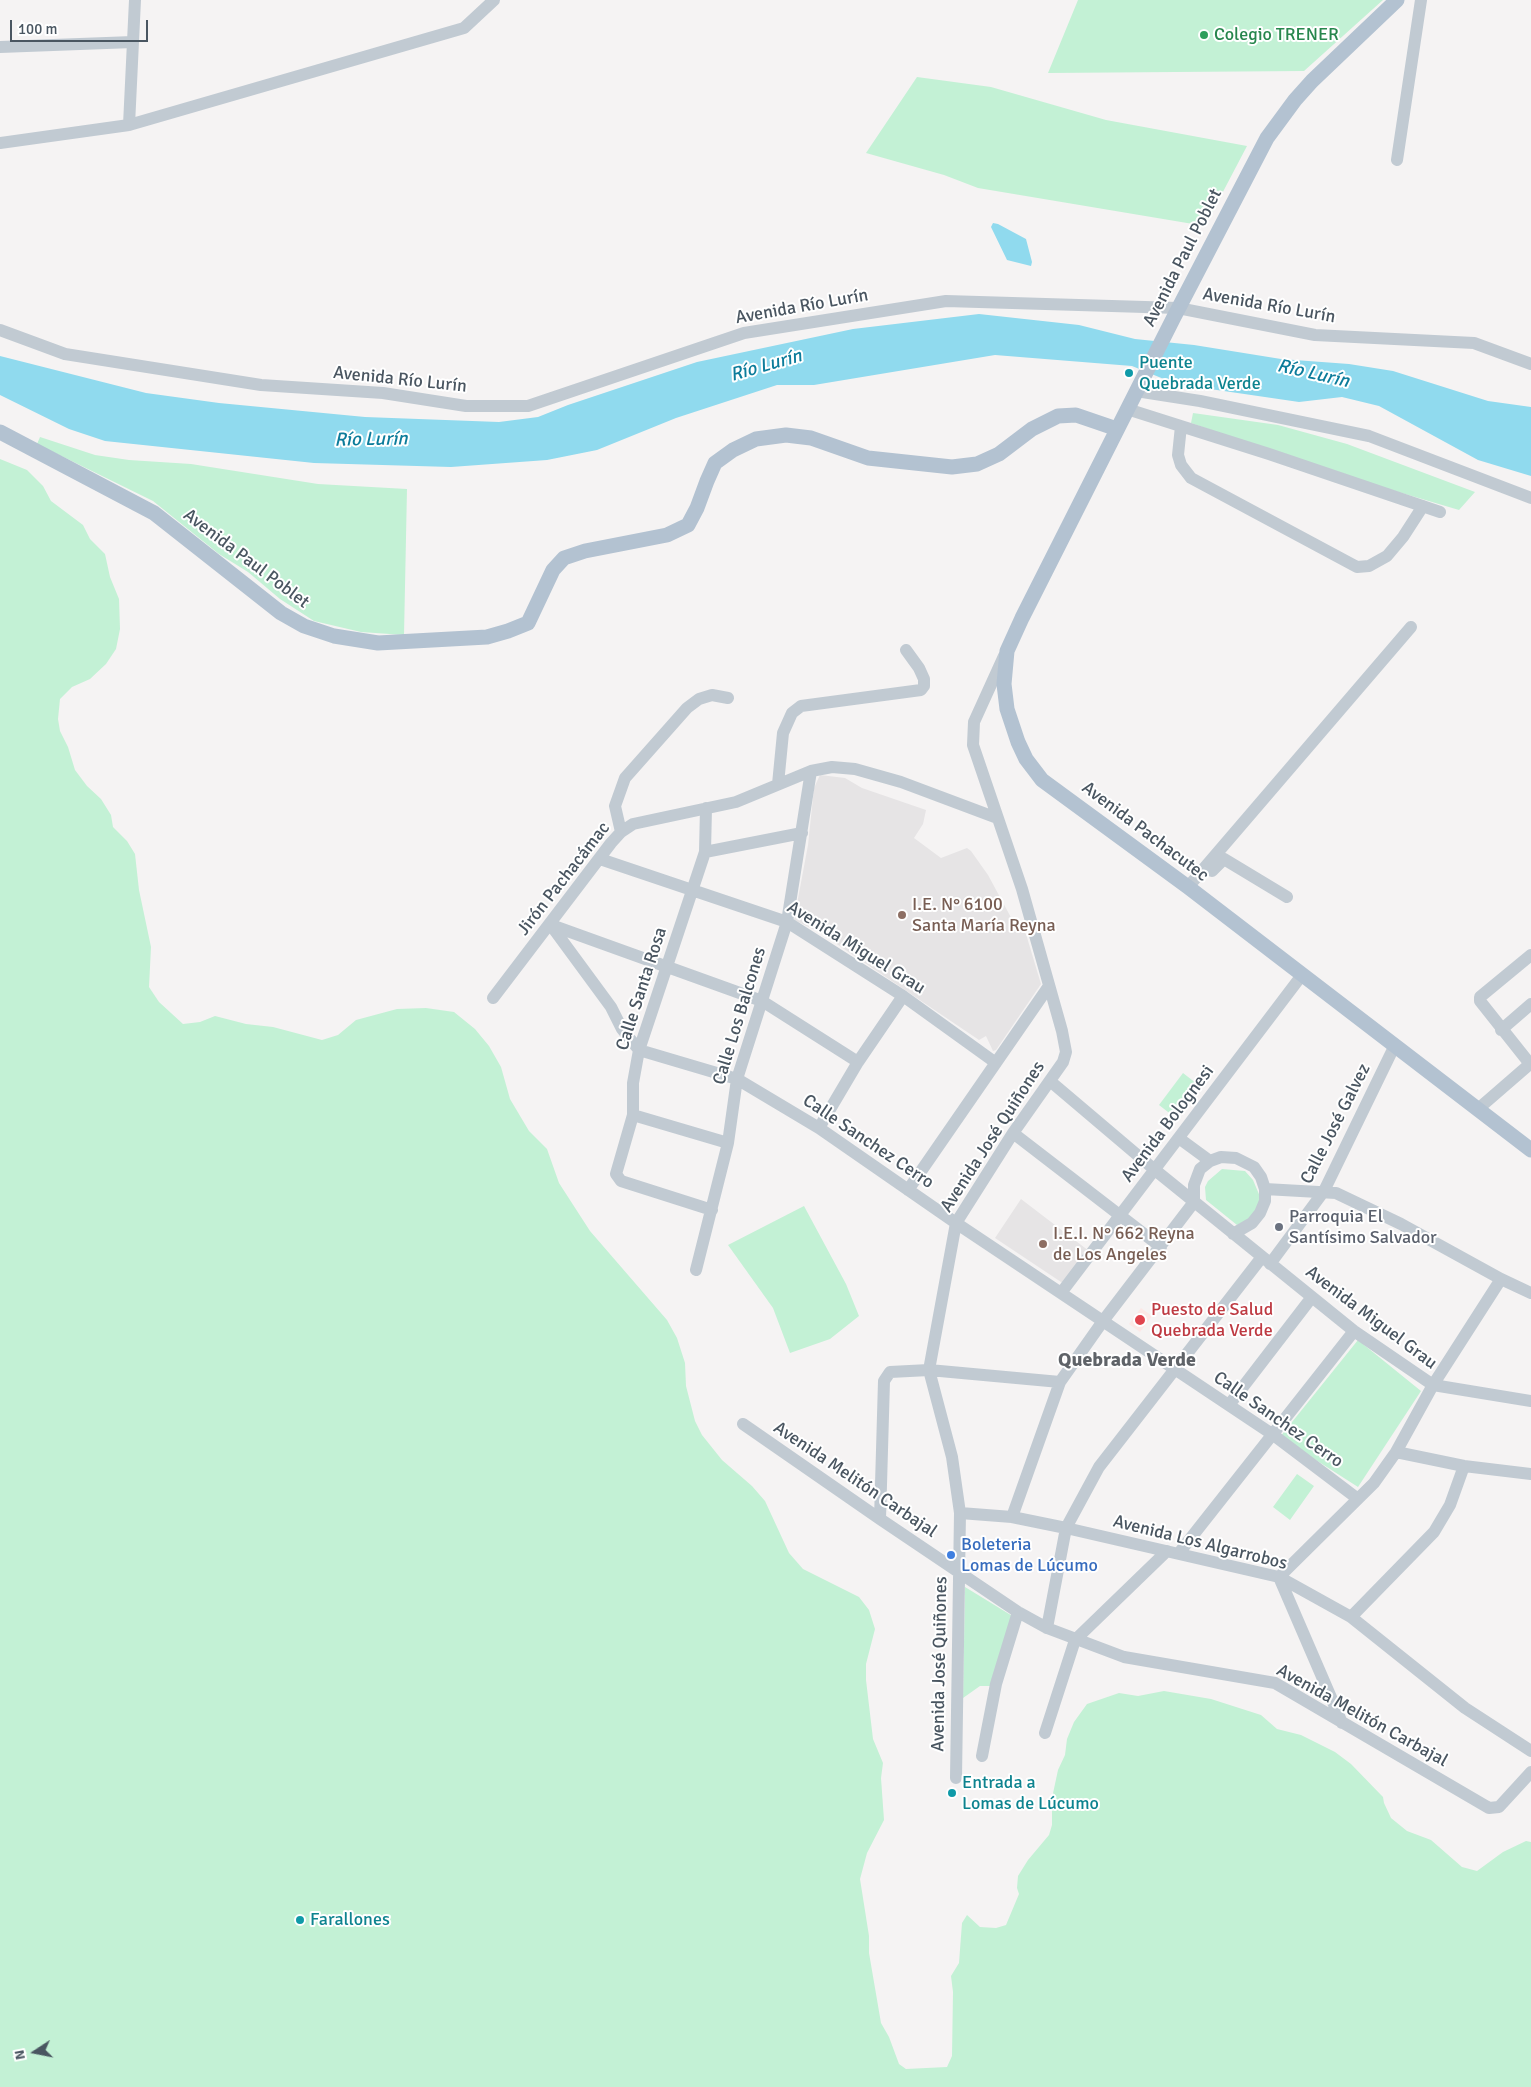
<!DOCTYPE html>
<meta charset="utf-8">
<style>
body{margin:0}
#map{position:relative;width:1531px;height:2087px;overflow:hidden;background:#f5f3f3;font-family:Signika,sans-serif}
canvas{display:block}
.north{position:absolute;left:10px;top:2027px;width:50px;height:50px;-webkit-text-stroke:4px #fff;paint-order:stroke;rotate:259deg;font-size:14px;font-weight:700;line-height:20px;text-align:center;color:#4a5661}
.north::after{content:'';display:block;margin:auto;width:18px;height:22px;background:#4a5661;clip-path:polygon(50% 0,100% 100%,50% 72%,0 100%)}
.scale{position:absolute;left:10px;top:20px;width:138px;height:22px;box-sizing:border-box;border:2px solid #4a5661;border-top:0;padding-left:6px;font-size:15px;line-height:18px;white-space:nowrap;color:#4a5661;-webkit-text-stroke:4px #fff;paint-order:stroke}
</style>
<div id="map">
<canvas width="1531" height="2087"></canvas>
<div class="north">N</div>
<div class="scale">100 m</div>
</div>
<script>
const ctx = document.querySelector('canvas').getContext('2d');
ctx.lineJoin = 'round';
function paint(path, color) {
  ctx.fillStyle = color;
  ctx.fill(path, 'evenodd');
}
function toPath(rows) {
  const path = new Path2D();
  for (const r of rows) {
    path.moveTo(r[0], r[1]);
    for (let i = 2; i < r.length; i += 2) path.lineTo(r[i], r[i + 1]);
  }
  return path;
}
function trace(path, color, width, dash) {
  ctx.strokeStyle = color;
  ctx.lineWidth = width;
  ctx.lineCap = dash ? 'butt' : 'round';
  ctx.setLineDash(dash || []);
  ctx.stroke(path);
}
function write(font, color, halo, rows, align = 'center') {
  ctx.font = font + ' Signika,sans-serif';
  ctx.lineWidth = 4;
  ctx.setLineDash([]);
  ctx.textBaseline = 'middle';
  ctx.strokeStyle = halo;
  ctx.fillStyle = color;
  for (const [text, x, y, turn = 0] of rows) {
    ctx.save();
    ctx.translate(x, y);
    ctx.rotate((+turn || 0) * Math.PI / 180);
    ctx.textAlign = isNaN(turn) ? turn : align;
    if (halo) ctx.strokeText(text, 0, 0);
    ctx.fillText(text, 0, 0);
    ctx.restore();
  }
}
paint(toPath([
 [820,775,845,778,862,788,926,810,923,824,914,838,941,858,967,848,971,851,988,875,1014,923,1026,934,1041,984,996,1050,993,1051,986,1036,979,1040,819,932,794,920,808,845,814,788],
 [1021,1199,1089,1251,1064,1284,995,1238]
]), '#e6e4e5');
paint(toPath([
 [1141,1308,1152,1316,1140,1332,1129,1324]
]), '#fce8e6');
paint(toPath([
 [1078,0,1383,0,1304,71,1048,73],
 [917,77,991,87,1106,120,1247,146,1205,226,978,188,944,175,866,153],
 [1193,413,1278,425,1347,444,1475,492,1459,510,1348,477,1191,423],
 [40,437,95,455,129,460,191,464,318,484,407,489,404,635,361,632,314,621,280,599,248,572,219,554,153,501,37,444],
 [0,459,27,470,43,486,51,501,83,525,90,539,105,554,110,577,119,599,120,629,116,649,106,664,90,679,72,687,60,699,58,719,60,731,68,747,75,770,87,786,101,799,111,815,113,827,127,841,135,854,139,890,151,947,149,987,159,1002,183,1024,200,1022,215,1016,246,1024,273,1027,322,1040,338,1035,356,1020,397,1009,426,1008,454,1012,475,1029,489,1046,501,1067,510,1099,529,1131,547,1149,559,1183,590,1231,667,1320,677,1338,685,1363,686,1386,695,1421,702,1435,722,1460,752,1486,765,1501,789,1553,803,1569,859,1597,869,1610,875,1629,866,1664,866,1680,873,1739,883,1763,881,1778,884,1820,867,1853,860,1879,869,1936,869,1953,881,2023,889,2037,899,2064,906,2069,947,2067,952,2056,953,1992,951,1976,959,1963,962,1923,967,1915,980,1927,996,1928,1006,1925,1019,1894,1017,1888,1018,1876,1028,1860,1049,1835,1052,1825,1052,1798,1058,1770,1065,1755,1067,1739,1074,1722,1087,1704,1119,1693,1138,1696,1164,1691,1211,1699,1261,1715,1277,1729,1301,1735,1335,1752,1351,1764,1383,1797,1384,1803,1391,1818,1407,1831,1431,1840,1462,1867,1477,1871,1503,1852,1526,1841,1531,1842,1531,2087,0,2087],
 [1183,1073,1201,1087,1177,1119,1159,1105],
 [1222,1169,1245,1171,1253,1180,1261,1199,1251,1218,1237,1225,1206,1200,1205,1187,1208,1181],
 [804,1206,846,1284,859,1316,830,1339,790,1353,773,1308,728,1245],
 [1358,1340,1421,1391,1358,1487,1280,1437],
 [1297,1474,1314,1486,1290,1520,1273,1507],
 [965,1587,1014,1617,990,1686,980,1686,963,1698]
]), '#c3f1d5');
paint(toPath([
 [993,223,998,224,1026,239,1032,262,1031,266,1007,260,991,227],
 [979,314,1079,325,1135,339,1194,345,1281,359,1349,364,1393,371,1488,401,1531,407,1531,476,1478,460,1379,406,1342,397,1299,402,1176,384,1132,366,995,355,814,385,777,385,676,418,597,450,547,460,451,467,314,463,105,441,69,429,0,395,0,356,146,393,219,403,365,417,499,422,538,417,568,405,697,362,853,329]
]), '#90daee');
trace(toPath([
 [0,47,133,42],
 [129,125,135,0],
 [0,143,129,125,464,28,494,0],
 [1397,160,1421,0],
 [0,330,65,354,261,385,383,393,466,406,528,406,744,333,946,301,1178,308,1315,335,1474,343,1531,364],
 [1136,391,1200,401,1369,436,1531,498],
 [1127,409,1269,454,1440,512],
 [1181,426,1178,455,1181,465,1191,478,1357,567,1369,566,1387,556,1403,537,1423,506],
 [778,784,783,733,792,713,801,706,921,690,924,686,924,679,919,668,906,650],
 [706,808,705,852,639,1050,633,1083,633,1115,616,1174,621,1181,712,1210],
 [621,832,615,806,625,778,687,708,699,699,712,695,728,698],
 [705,852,802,833],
 [600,859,787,922,903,996,996,1063],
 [1212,871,1224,859,1287,897],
 [1188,887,1411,627],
 [550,924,611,1007,622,1029,639,1050,737,1079,819,1128,956,1223,1272,1434,1358,1499],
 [551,925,762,1001,858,1062],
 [493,998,611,843,621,832,633,824,736,802,811,771,832,767,855,769,901,782,997,818],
 [1501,1030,1531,1004],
 [1530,1064,1480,1001,1480,997,1531,955],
 [1050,1081,1155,1170,1354,1331,1433,1385,1531,1401],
 [1478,1109,1531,1063],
 [633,1115,728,1143],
 [819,1128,858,1062,903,996],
 [1013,1133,1161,1247],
 [1180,1139,1210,1161],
 [1265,1189,1336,1193,1401,1224,1501,1279,1531,1293],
 [908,1190,1049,986],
 [1270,1264,1324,1191,1395,1045],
 [696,1270,728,1143,737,1079,787,922,811,771],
 [1061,1293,1302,975],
 [1229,1405,1312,1297],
 [743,1424,880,1519,1018,1612,1047,1628,1124,1657,1275,1683,1489,1808,1499,1807,1531,1772],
 [1396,1452,1464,1466,1531,1474],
 [960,1513,1012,1517,1066,1528,1279,1577,1351,1617,1465,1708,1531,1751],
 [1012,1517,1060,1382,1103,1321,1194,1202,1194,1185,1200,1169,1210,1161,1221,1157,1236,1158,1254,1167,1261,1177,1265,1189,1265,1201,1260,1213,1252,1223,1233,1234],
 [880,1519,884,1381,890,1372,929,1370,1060,1382],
 [1179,1553,1354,1331],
 [1351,1617,1434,1532,1450,1505,1464,1466],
 [1047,1628,1066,1528,1099,1467,1262,1257],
 [1342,1723,1279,1577,1374,1483,1396,1452,1433,1385,1501,1279],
 [1045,1733,1075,1640,1167,1551],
 [982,1756,996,1684,1018,1612],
 [956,1778,960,1513,952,1457,929,1370,956,1223,1013,1133,1063,1062,1066,1052,1062,1031,1022,889,973,745,974,722,1004,656]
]), '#c1cad2', 12);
trace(toPath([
 [1397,0,1312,81,1295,100,1267,138,1174,317,1022,618,1007,651,1004,684,1007,709,1018,742,1026,759,1042,780,1188,887,1531,1150],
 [0,432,154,513,281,613,304,626,334,636,378,643,487,637,508,631,528,623,553,570,564,558,585,551,667,535,688,525,697,508,707,481,715,463,733,450,756,439,786,435,811,438,868,458,952,467,977,464,999,454,1032,429,1058,416,1076,415,1117,429]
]), '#b3c2d1', 15);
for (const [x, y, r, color] of [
 [1204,35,5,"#2e9e5b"],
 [1129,373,5,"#0f9aa8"],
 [902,915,5,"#8d6e63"],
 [1279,1227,5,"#6b7280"],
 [1043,1244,5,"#8d6e63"],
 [1140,1320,6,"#e0444e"],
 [951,1555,5,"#3f7fe0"],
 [952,1793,5,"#0f9aa8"],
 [300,1920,5,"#0f9aa8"]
]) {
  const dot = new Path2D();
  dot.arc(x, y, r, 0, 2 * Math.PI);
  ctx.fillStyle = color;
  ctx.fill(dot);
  trace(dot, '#fff', 2);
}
write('18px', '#27864d', '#fff', [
 ["Colegio TRENER",1214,35]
], 'left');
write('18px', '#4a5661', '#fff', [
 ["Avenida Paul Poblet",1183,258,-63],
 ["Avenida Río Lurín",1269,306,10],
 ["Avenida Río Lurín",802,307,-10],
 ["Avenida Río Lurín",400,380,6],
 ["Avenida Paul Poblet",246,559,37],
 ["Avenida Pachacutec",1145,832,37],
 ["Jirón Pachacámac",564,879,-52],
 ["Avenida Miguel Grau",856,948,32],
 ["Calle Santa Rosa",642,989,-72],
 ["Calle Los Balcones",740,1016,-73],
 ["Avenida Bolognesi",1168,1124,-53],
 ["Calle José Galvez",1336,1124,-63],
 ["Avenida José Quiñones",993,1137,-57],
 ["Calle Sanchez Cerro",868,1142,34],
 ["Avenida Miguel Grau",1371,1318,37],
 ["Calle Sanchez Cerro",1278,1420,35],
 ["Avenida Melitón Carbajal",855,1480,34],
 ["Avenida Los Algarrobos",1200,1543,14],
 ["Avenida José Quiñones",940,1664,-89],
 ["Avenida Melitón Carbajal",1362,1716,29]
]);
write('18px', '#0d838f', '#fff', [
 ["Puente",1139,363],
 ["Quebrada Verde",1139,384],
 ["Entrada a",962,1783],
 ["Lomas de Lúcumo",962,1804],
 ["Farallones",310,1920]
], 'left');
write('18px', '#785e54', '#fff', [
 ["I.E. N° 6100",912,905],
 ["Santa María Reyna",912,926],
 ["I.E.I. N° 662 Reyna",1053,1234],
 ["de Los Angeles",1053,1255]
], 'left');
write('18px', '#5b616d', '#fff', [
 ["Parroquia El",1289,1217],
 ["Santísimo Salvador",1289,1238]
], 'left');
write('18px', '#be3a42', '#fff', [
 ["Puesto de Salud",1151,1310],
 ["Quebrada Verde",1151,1331]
], 'left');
write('18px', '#366cbe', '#fff', [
 ["Boleteria",961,1545],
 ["Lomas de Lúcumo",961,1566]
], 'left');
write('italic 19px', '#0c7c9b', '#fff', [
 ["Río Lurín",766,366,-16],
 ["Río Lurín",1313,374,13],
 ["Río Lurín",371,440,-1]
]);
write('bold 20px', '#5f6368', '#fff', [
 ["Quebrada Verde",1127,1361]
]);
</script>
